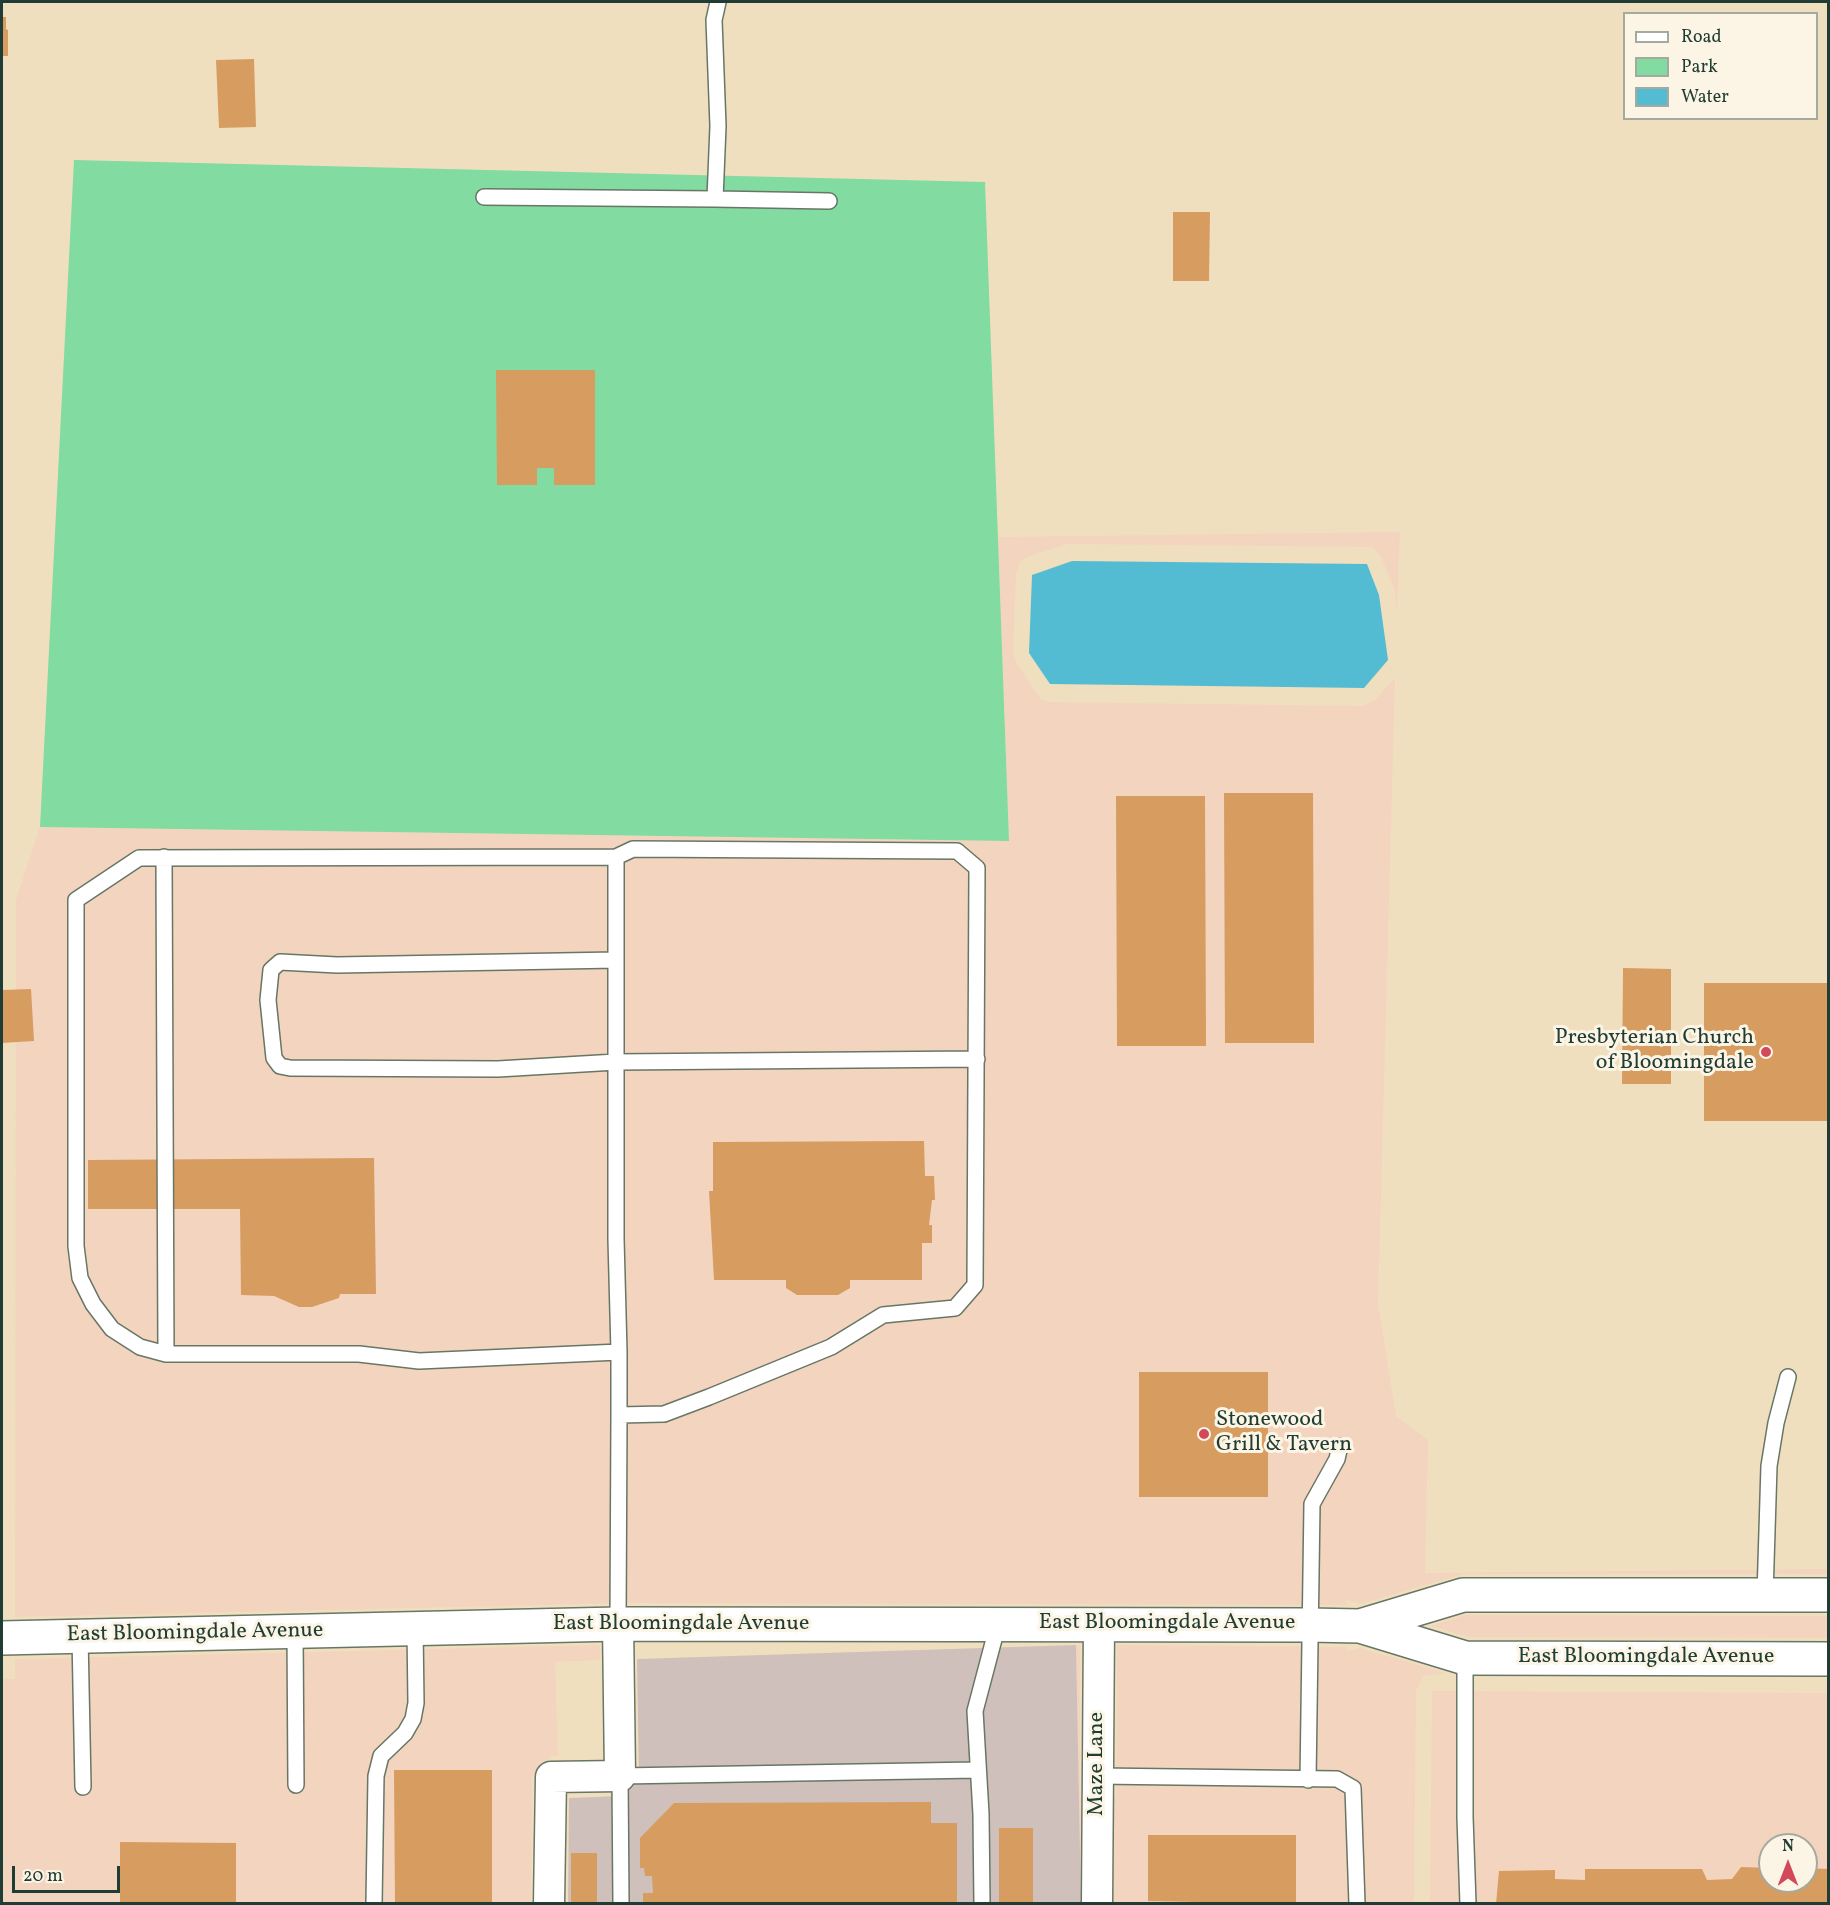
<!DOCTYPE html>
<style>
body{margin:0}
#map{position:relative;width:1830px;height:1905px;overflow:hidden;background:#f0dfbf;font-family:Vollkorn,serif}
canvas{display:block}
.frame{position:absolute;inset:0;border:3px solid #1f3d34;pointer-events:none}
.legend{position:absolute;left:1623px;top:12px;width:195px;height:108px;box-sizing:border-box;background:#fcf5e5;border:2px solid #a4ab9e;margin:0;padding:8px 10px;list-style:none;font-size:18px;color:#1f3d34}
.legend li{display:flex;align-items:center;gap:12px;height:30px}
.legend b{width:30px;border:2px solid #a4ab9e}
.north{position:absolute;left:1758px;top:1833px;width:60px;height:60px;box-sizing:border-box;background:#fcf5e5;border:2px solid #a4ab9e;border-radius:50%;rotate:0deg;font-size:16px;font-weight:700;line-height:24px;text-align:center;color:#1f3d34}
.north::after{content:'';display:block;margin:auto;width:21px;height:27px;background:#d1495b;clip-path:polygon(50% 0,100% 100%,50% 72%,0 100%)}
.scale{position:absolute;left:12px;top:1866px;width:108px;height:27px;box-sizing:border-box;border:3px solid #1f3d34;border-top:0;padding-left:8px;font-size:18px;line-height:21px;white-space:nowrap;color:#1f3d34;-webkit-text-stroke:4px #fcf5e5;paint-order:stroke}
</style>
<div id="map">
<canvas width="1830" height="1905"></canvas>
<div class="frame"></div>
<ul class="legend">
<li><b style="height:8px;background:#fff"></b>Road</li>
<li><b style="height:16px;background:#82dba0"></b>Park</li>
<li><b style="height:16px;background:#54bcd2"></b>Water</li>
</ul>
<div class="north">N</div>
<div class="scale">20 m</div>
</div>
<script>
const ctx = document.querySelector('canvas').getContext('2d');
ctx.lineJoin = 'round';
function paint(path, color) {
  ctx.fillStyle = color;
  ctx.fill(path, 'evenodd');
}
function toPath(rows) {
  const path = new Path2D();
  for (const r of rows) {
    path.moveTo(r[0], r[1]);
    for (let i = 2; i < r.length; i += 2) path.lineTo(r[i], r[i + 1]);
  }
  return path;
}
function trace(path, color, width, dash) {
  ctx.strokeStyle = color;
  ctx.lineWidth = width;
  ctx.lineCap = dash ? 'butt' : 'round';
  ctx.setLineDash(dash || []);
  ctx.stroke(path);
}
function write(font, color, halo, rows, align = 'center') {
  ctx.font = font + ' Vollkorn,serif';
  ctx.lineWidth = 6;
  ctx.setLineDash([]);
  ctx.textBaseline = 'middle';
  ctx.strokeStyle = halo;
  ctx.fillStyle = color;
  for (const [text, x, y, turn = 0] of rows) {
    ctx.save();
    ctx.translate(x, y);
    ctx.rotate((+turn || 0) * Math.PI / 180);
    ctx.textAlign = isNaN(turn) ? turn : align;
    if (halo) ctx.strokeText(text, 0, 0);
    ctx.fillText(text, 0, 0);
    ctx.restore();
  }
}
paint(toPath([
 [1400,532,1397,611,1394,588,1381,557,1372,547,1067,544,1027,557,1019,563,1016,574,1013,652,1017,664,1041,699,1050,702,1364,706,1375,700,1395,678,1378,1304,1396,1416,1428,1440,1425,1573,1828,1569,1828,1574,1463,1574,1360,1604,1347,1600,1346,1605,637,1603,15,1617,16,900,40,827,1009,841,998,537],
 [1465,1615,1828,1616,1828,1638,1467,1637,1431,1626],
 [600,1645,600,1660,555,1662,558,1756,551,1756,532,1777,531,1903,2,1904,2,1679,15,1679,15,1659],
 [1076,1645,1080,1645,1080,1797,1116,1796,1117,1645,1346,1647,1348,1651,1360,1648,1446,1673,1423,1676,1416,1691,1414,1903,1081,1903],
 [1432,1691,1828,1693,1828,1903,1430,1904],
 [1770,1845,1806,1845,1806,1881,1770,1881]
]), '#f3d4bf');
paint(toPath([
 [1076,1645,1081,1903,568,1904,569,1798,620,1796,639,1776,637,1659]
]), '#cfc0bb');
paint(toPath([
 [74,160,985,182,1009,841,40,827]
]), '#82dba0');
paint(toPath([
 [1072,561,1367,564,1379,595,1388,660,1364,688,1050,684,1029,653,1032,575]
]), '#54bcd2');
paint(toPath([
 [2,17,6,17,6,29,8,30,8,56,2,56],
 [254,59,256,127,219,128,216,60],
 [1173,212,1210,212,1209,281,1173,281],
 [496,370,595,370,595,485,554,485,554,468,537,468,537,485,497,485],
 [1224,793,1313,793,1314,1043,1225,1043],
 [1116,796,1205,796,1206,1046,1117,1046],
 [1623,968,1671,969,1671,1084,1622,1084],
 [1704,983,1828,983,1828,1121,1704,1121],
 [31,989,34,1041,2,1043,2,990],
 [924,1141,925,1176,934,1176,935,1200,932,1200,929,1225,932,1225,932,1243,922,1243,922,1280,850,1280,850,1288,838,1295,797,1295,786,1288,786,1280,714,1280,709,1191,713,1191,713,1142],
 [374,1158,376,1294,340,1294,339,1298,312,1307,299,1307,274,1296,241,1295,240,1209,88,1209,88,1160],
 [1139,1372,1268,1372,1268,1497,1139,1497],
 [394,1770,492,1770,492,1904,395,1904],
 [931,1802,931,1823,957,1823,957,1904,643,1904,643,1893,653,1893,652,1876,645,1876,644,1868,640,1868,640,1838,674,1803],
 [999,1828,1033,1828,1033,1904,999,1904],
 [1148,1835,1296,1835,1296,1904,1148,1901],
 [120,1842,236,1843,236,1904,120,1904],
 [571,1853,597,1853,597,1904,571,1904],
 [1741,1867,1770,1868,1770,1881,1806,1881,1806,1868,1828,1869,1828,1904,1496,1904,1499,1871,1555,1870,1555,1879,1585,1880,1585,1869,1702,1869,1707,1880,1732,1879]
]), '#d79c60');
const service = toPath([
 [718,2,714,20,718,126,715,199,829,201],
 [484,197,715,199],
 [164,857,166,1354],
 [616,857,633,849,957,851,977,868,975,1285,955,1308,883,1315,831,1347,709,1397,664,1414,619,1415],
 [616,960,337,965,280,962,271,970,268,1000,274,1058,280,1066,290,1068,498,1069,616,1062,977,1059],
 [1765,1595,1769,1466,1776,1423,1788,1377],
 [618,1624,619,1415,619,1352,616,1239,616,857,139,858,76,900,76,1246,80,1278,93,1304,112,1329,140,1347,166,1354,359,1354,419,1361,619,1352],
 [295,1631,296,1785],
 [80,1636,83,1787],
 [1465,1658,1465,1817,1468,1904],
 [1098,1776,1337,1779,1353,1788,1357,1904],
 [1308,1780,1312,1504,1337,1459,1340,1446],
 [374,1904,376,1776,381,1756,405,1733,413,1719,416,1703,415,1629],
 [621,1904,620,1776,977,1770],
 [982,1904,981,1814,975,1711,998,1624]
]);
const minor = toPath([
 [549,1904,551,1777,620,1776,618,1624],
 [1097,1904,1099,1624]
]);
const secondary = toPath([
 [1360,1626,1463,1595,1828,1595],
 [2,1638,618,1624,1309,1625,1360,1626,1465,1658,1828,1659]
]);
trace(service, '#687665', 18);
trace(minor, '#687665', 33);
trace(secondary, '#687665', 36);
trace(service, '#fff', 15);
trace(minor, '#fff', 30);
trace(secondary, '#fff', 33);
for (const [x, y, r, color] of [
 [1766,1052,6,"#d1495b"],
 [1204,1434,6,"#d1495b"]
]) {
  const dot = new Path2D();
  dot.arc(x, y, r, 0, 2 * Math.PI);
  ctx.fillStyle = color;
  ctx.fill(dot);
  trace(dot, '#fcf5e5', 2);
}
write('22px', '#1f3d34', '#fcf5e5', [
 ["Presbyterian Church",1754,1039],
 ["of Bloomingdale",1754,1064],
 ["Stonewood",1216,1421,"left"],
 ["Grill & Tavern",1216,1446,"left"]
], 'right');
write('22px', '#1f3d34', '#fcf5e5', [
 ["East Bloomingdale Avenue",1167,1624],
 ["East Bloomingdale Avenue",681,1625],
 ["East Bloomingdale Avenue",195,1634,-1],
 ["East Bloomingdale Avenue",1646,1658],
 ["Maze Lane",1098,1764,-90]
]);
</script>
